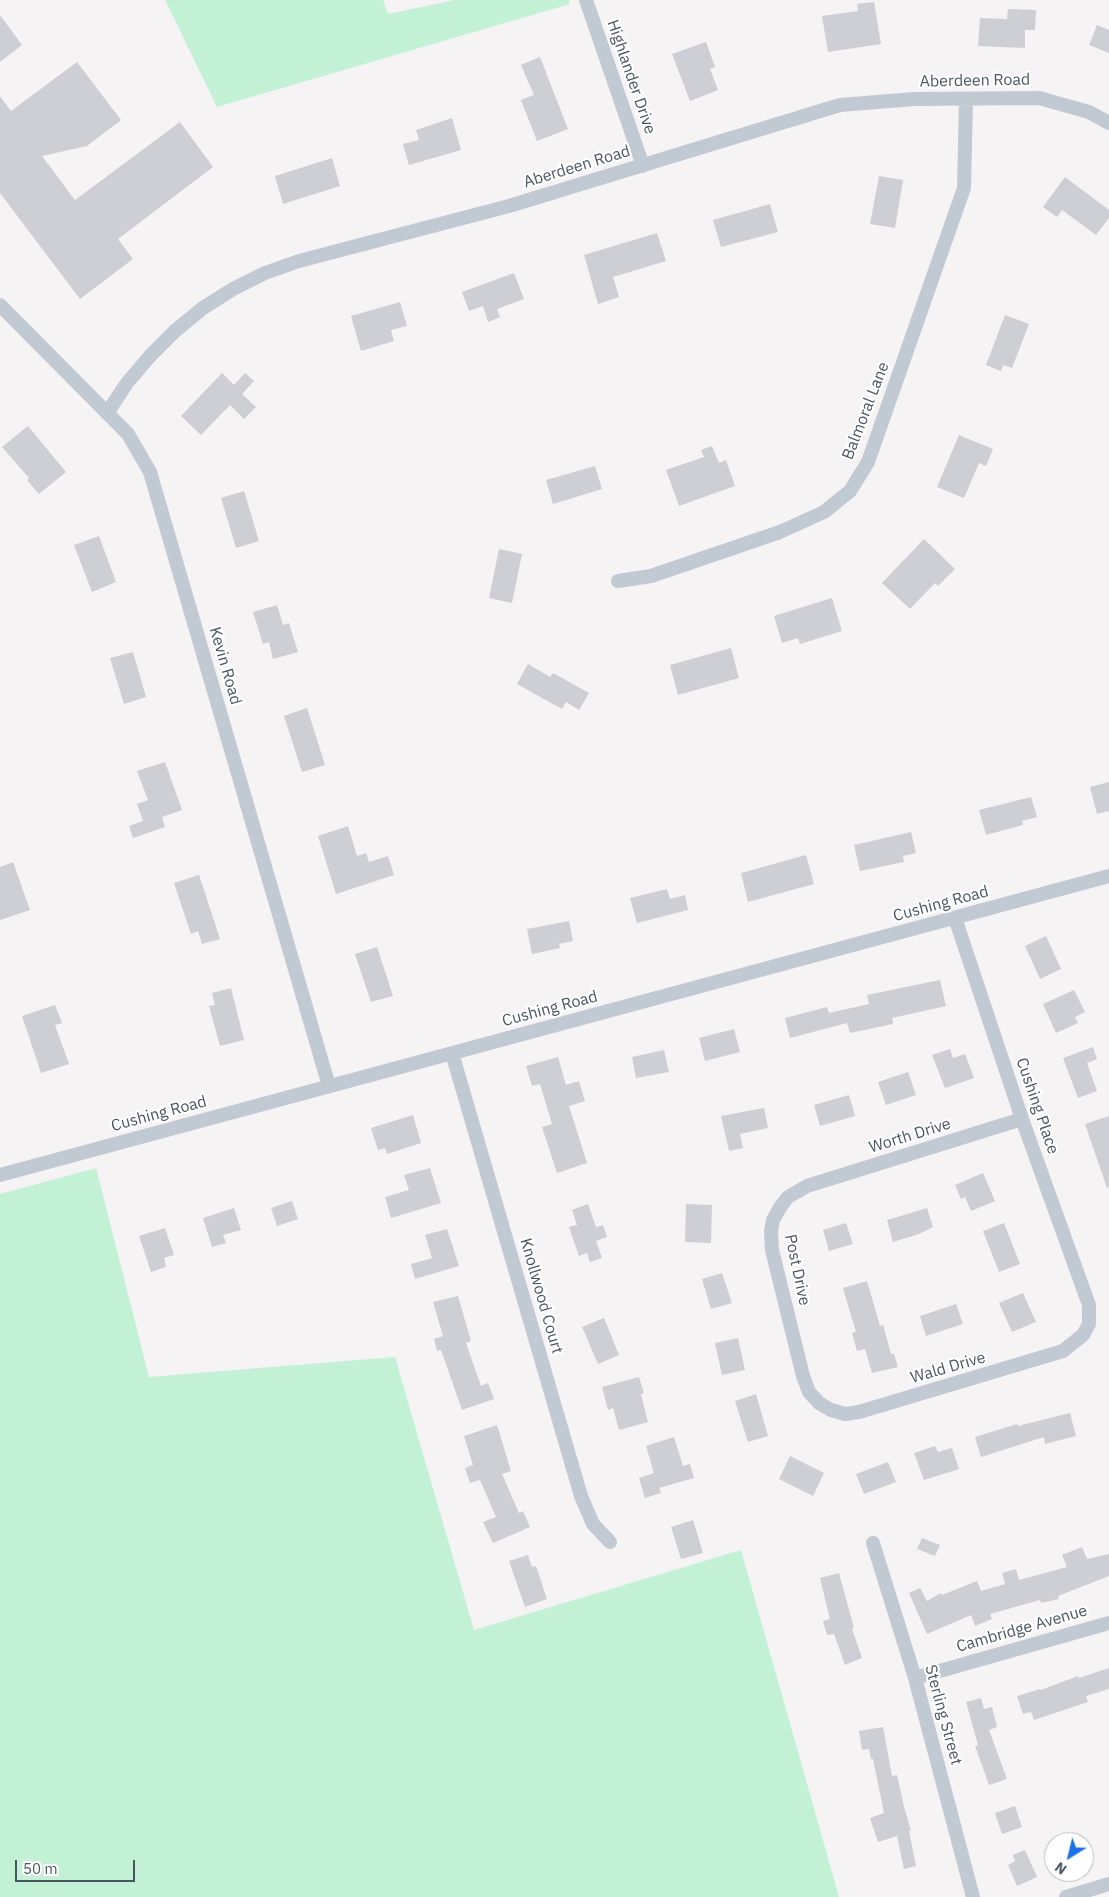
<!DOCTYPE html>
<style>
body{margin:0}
#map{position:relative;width:1109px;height:1897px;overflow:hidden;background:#f5f3f3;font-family:"IBM Plex Sans",sans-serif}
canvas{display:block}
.north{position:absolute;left:1044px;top:1832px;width:50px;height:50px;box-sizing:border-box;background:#fff;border:1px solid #b7bbc0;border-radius:50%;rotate:216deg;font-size:14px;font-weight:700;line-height:20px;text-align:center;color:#4a5661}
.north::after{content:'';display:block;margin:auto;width:18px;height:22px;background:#1a73e8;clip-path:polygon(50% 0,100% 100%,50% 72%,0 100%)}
.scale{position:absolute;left:15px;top:1860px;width:120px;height:22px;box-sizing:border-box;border:2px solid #4a5661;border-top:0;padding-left:6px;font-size:15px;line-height:18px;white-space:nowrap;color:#4a5661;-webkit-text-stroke:4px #fff;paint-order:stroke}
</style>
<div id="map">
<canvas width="1109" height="1897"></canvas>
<div class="north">N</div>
<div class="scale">50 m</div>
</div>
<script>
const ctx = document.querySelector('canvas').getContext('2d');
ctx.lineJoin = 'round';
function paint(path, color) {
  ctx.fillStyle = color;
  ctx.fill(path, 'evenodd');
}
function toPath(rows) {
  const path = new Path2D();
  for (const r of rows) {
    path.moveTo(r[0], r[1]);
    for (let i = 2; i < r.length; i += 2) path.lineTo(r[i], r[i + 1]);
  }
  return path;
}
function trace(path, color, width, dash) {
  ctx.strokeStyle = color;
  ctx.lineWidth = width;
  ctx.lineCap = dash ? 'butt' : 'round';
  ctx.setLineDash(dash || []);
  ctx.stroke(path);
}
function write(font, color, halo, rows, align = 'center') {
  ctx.font = font + ' "IBM Plex Sans",sans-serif';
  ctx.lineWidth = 4.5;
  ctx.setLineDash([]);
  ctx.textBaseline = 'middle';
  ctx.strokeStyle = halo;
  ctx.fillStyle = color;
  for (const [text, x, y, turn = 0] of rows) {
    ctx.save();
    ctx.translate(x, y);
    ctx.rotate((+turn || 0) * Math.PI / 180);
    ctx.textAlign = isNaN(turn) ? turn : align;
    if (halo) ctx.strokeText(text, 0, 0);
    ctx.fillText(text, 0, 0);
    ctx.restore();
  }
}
paint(toPath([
 [165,0,383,0,388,14,455,0,569,0,570,4,217,107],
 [96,1168,149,1377,395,1357,474,1630,741,1550,839,1897,0,1897,0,1194]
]), '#c3f1d5');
paint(toPath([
 [874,2,881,44,828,52,822,16,858,11,857,4],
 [1008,9,1036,10,1035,30,1025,30,1025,48,978,46,980,18,1007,19],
 [0,15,22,45,0,62],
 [1097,25,1109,30,1109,53,1089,45],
 [706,42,715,67,710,69,718,90,690,101,672,54],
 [540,57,568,129,537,141,521,100,534,95,521,65],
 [77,62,121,120,87,146,42,156,75,200,180,122,213,167,118,239,133,259,80,299,0,193,0,96,11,111],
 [452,118,461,150,409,165,403,144,419,140,416,130],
 [332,158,340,186,283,204,275,176],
 [879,176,903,180,895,228,870,224],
 [1065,177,1109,210,1109,218,1096,235,1062,210,1057,217,1043,207],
 [770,204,778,232,721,247,713,220],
 [657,233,666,261,613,277,619,297,598,304,584,255],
 [514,273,524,299,497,309,500,317,488,322,483,306,469,311,462,292],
 [400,302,407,326,391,330,394,341,361,351,351,316],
 [1005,315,1029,324,1012,368,1003,365,1001,371,986,365],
 [222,373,234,385,245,373,254,381,242,394,256,407,244,419,230,405,201,435,181,416],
 [28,426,66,472,39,494,27,480,29,478,2,447],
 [959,435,993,449,986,466,979,463,964,498,937,487],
 [712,446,719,463,726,460,735,486,679,506,666,470,704,457,701,450],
 [595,466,602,489,553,504,546,480],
 [244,491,259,541,236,548,221,498],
 [99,536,116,582,92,592,74,545],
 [924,539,955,569,938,586,935,583,910,609,882,583],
 [499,549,522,554,512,603,489,598],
 [832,598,842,631,800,644,798,638,782,643,774,616],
 [277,605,283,625,289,623,298,652,273,659,269,642,263,644,253,612],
 [731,648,739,678,678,695,670,665],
 [133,652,146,697,124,704,110,658],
 [528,664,550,677,553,673,589,693,579,710,566,702,562,709,517,684],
 [307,708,325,765,302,772,284,716],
 [165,762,182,810,162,817,165,827,133,838,129,826,143,821,137,804,148,800,137,771],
 [1109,782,1109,811,1097,814,1090,787],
 [1031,797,1037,817,1022,821,1023,825,986,835,979,810],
 [348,826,357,856,366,853,369,862,388,856,394,875,336,894,318,836],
 [911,832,916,853,903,856,904,862,860,871,854,845],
 [806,855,814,884,748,902,741,873],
 [13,862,30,910,0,920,0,867],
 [199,875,220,939,202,944,198,931,191,934,174,883],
 [667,889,670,899,685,895,688,910,637,923,630,898],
 [569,921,573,941,559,944,560,948,532,954,527,929],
 [1046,936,1061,969,1040,979,1025,946],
 [377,947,393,996,371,1002,355,954],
 [940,980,946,1006,892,1018,893,1024,850,1033,847,1023,790,1038,785,1018,827,1007,829,1013,869,1004,867,995],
 [231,988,244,1040,220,1046,209,1006,215,1005,212,993],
 [1074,990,1085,1012,1075,1017,1078,1023,1056,1033,1043,1004],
 [55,1005,62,1023,55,1025,69,1064,41,1073,22,1016],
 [734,1029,740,1052,705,1061,699,1038],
 [1093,1047,1097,1059,1087,1063,1097,1091,1078,1098,1063,1058],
 [950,1049,953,1058,965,1054,974,1078,945,1088,932,1055],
 [664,1050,669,1072,636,1078,632,1057],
 [558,1057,566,1085,579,1081,585,1101,569,1106,587,1163,557,1173,542,1127,552,1124,540,1084,532,1086,526,1066],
 [908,1072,916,1095,886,1105,878,1082],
 [849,1095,855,1116,820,1126,814,1105],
 [764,1108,768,1128,740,1134,743,1148,729,1151,721,1116],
 [413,1115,421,1143,387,1154,385,1148,378,1150,371,1128],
 [1109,1116,1109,1187,1107,1188,1085,1124],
 [430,1168,441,1203,391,1218,385,1197,409,1190,404,1175],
 [983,1173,995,1201,971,1211,965,1197,961,1199,955,1185],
 [292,1201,298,1219,277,1226,271,1208],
 [588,1204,596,1227,603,1225,607,1237,596,1241,602,1258,590,1262,587,1253,579,1256,569,1227,577,1225,572,1210],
 [686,1204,712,1205,711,1243,685,1242],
 [234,1208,241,1230,223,1235,226,1243,212,1247,203,1218],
 [927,1208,933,1227,919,1234,893,1242,887,1220],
 [846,1223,853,1244,829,1251,823,1230],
 [1004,1223,1020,1264,999,1272,983,1231],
 [165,1228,174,1255,164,1258,166,1267,151,1272,139,1236],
 [447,1229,459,1266,415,1279,411,1264,432,1258,425,1235],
 [722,1273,732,1303,711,1309,702,1279],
 [867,1281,880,1326,883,1325,891,1354,894,1354,898,1367,872,1373,865,1349,857,1351,852,1333,856,1332,843,1288],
 [1023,1293,1036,1322,1012,1332,999,1303],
 [458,1296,471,1341,466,1343,481,1386,488,1383,494,1399,462,1410,441,1350,437,1351,434,1339,443,1336,433,1302],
 [956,1304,963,1324,926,1336,920,1316],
 [604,1318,619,1355,598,1364,582,1327],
 [738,1338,745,1370,722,1375,715,1343],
 [639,1377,644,1393,641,1394,648,1422,619,1430,613,1408,608,1410,602,1387],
 [756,1394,768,1436,748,1442,735,1401],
 [1070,1413,1076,1436,1045,1444,1044,1437,981,1457,975,1437,1017,1424,1018,1426],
 [497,1425,511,1471,502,1474,519,1513,523,1511,530,1527,493,1543,483,1522,496,1517,480,1480,470,1483,465,1468,473,1465,464,1436],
 [674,1437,683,1466,690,1464,694,1478,659,1488,661,1493,645,1498,639,1478,654,1473,646,1446],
 [935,1446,938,1452,952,1448,959,1469,924,1480,914,1453],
 [790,1456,824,1473,813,1496,779,1479],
 [888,1462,896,1482,864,1494,856,1474],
 [693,1520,703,1553,681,1559,671,1527],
 [922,1538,940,1545,935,1556,917,1549],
 [1082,1547,1087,1559,1109,1554,1109,1576,1058,1596,1059,1599,1041,1603,1040,1600,990,1614,992,1619,975,1626,971,1615,927,1634,909,1593,920,1588,927,1601,941,1593,942,1595,977,1581,981,1591,1005,1584,1002,1573,1016,1569,1019,1580,1067,1567,1062,1555],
 [528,1555,532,1567,536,1566,547,1599,525,1607,509,1561],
 [839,1573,854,1628,852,1629,862,1658,845,1665,834,1634,827,1635,823,1621,830,1619,820,1578],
 [1109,1668,1109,1689,1086,1696,1088,1702,1034,1720,1031,1712,1023,1714,1017,1696,1040,1689,1041,1690,1078,1676,1079,1678],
 [981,1698,984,1709,992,1707,997,1727,989,1730,1007,1779,989,1785,975,1746,978,1745,966,1702],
 [883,1727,892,1776,897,1775,904,1807,911,1831,909,1831,916,1866,904,1869,897,1836,878,1842,870,1818,884,1813,873,1759,871,1759,869,1749,862,1750,859,1731],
 [1015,1806,1022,1827,1002,1834,995,1813],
 [1025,1850,1037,1877,1017,1886,1008,1865,1015,1861,1013,1855]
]), '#cdcfd5');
trace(toPath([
 [586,0,643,166],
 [0,305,128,434,150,472,329,1086],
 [107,413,127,383,150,356,175,331,203,308,233,289,265,273,299,261,509,206,840,105,914,99,1039,98,1089,112,1109,123],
 [618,581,651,576,780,532,824,512,850,491,868,462,964,188,966,99],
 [955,918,1022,1119,1089,1305,1089,1324,1083,1335,1063,1351,859,1412,845,1414,831,1410,819,1403,809,1392,803,1376,772,1250,771,1231,773,1220,781,1206,788,1197,807,1186,1022,1119],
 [452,1053,581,1496,593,1524,610,1542],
 [0,1175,1109,876],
 [873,1543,915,1678,973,1897],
 [915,1678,1109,1623],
 [1066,1897,1109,1884]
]), '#c1cad2', 14);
write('16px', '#4a5661', '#fff', [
 ["Highlander Drive",631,77,71],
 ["Aberdeen Road",975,81,-1],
 ["Aberdeen Road",577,167,-17],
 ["Balmoral Lane",866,411,-69],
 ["Kevin Road",225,666,74],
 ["Cushing Road",941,904,-15],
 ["Cushing Road",550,1009,-15],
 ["Cushing Place",1037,1106,71],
 ["Cushing Road",159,1114,-15],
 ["Worth Drive",910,1136,-17],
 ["Post Drive",797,1270,78],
 ["Knollwood Court",541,1296,74],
 ["Wald Drive",948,1368,-16],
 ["Cambridge Avenue",1022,1629,-16],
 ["Sterling Street",943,1715,75]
]);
</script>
